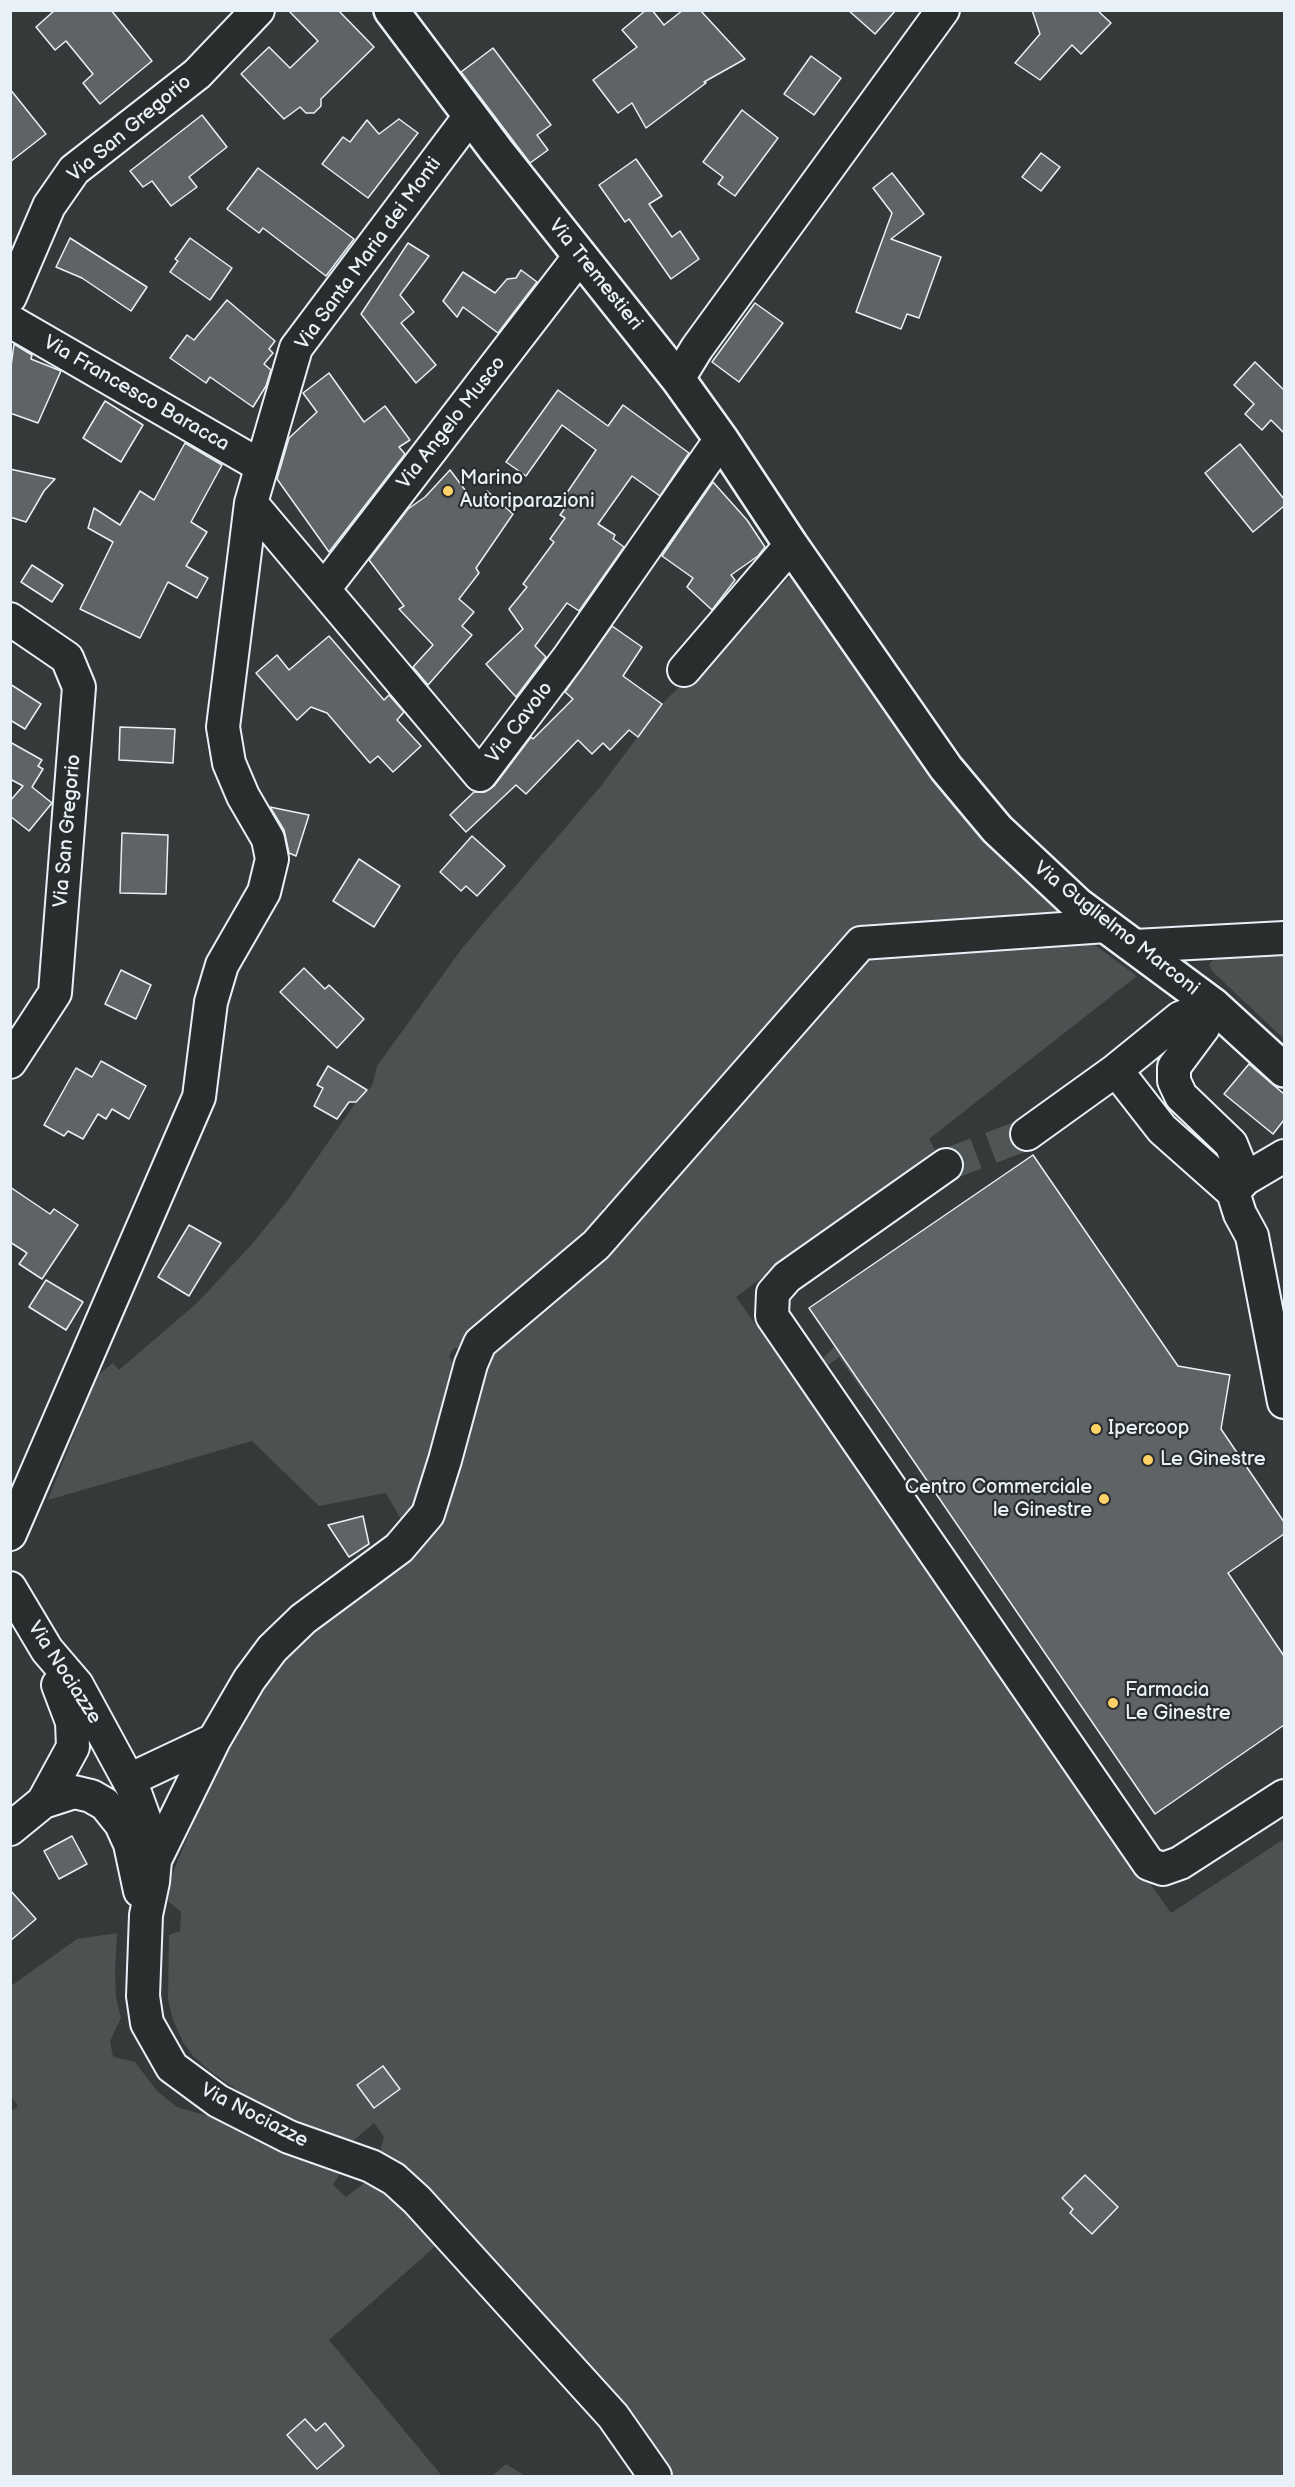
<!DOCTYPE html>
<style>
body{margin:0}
#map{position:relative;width:1295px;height:2487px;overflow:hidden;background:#35393a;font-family:"Balsamiq Sans",sans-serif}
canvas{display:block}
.frame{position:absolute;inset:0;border:12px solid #e8f1f8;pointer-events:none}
</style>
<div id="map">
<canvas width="1295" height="2487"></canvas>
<div class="frame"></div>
</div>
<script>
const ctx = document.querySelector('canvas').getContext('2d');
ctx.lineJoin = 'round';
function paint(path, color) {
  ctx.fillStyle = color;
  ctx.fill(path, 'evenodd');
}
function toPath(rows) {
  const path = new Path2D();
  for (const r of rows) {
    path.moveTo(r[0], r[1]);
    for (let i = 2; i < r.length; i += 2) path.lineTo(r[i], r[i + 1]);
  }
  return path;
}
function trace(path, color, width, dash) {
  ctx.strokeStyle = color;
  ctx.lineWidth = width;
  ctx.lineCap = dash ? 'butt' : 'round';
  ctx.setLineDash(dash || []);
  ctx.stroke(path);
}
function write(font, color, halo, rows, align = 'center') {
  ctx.font = font + ' "Balsamiq Sans",sans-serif';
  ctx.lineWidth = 4.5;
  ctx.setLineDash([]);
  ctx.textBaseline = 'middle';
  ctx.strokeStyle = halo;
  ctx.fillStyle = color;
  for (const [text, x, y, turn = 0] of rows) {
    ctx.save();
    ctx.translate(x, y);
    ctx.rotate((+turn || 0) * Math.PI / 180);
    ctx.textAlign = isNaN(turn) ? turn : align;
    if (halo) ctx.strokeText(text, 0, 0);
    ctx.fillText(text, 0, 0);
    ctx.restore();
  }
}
paint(toPath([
 [793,574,1072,921,866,935,618,1204,609,1204,602,1208,607,1217,462,1348,454,1348,449,1356,458,1372,432,1481,404,1525,386,1493,319,1506,252,1441,48,1500,97,1376,113,1363,119,1370,197,1303,251,1245,288,1200,356,1102,372,1086,377,1066,463,947,601,786,662,704],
 [1085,938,1137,976,929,1139,935,1150,736,1297,1171,1913,1284,1839,1284,2476,670,2476,378,2159,384,2137,374,2123,347,2146,263,2108,211,2072,193,2056,183,2042,173,2020,168,2000,169,1935,180,1931,181,1912,168,1901,171,1877,241,1709,301,1640,428,1538,442,1520,491,1352,864,958],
 [1284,946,1284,1039,1212,971,1209,964,1216,957],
 [835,1346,869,1396,867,1397,839,1357,823,1369,821,1360],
 [117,1933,115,1971,116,1997,121,2018,110,2041,113,2057,135,2062,157,2091,177,2107,224,2121,340,2173,333,2185,346,2197,368,2180,387,2187,438,2244,329,2340,442,2476,11,2476,10,2112,18,2106,11,2097,11,1986,77,1939],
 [506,2464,525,2476,492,2476]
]), '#4d5152');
const building = toPath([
 [55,10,111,10,152,61,100,104,83,83,93,74,66,41,55,50,36,27,55,10],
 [288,10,338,10,374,47,321,99,321,106,314,113,306,113,300,107,284,119,241,74,269,47,290,68,318,41,288,10],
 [646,10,652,10,664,25,683,10,700,10,745,59,704,82,706,83,646,128,632,103,618,113,593,80,637,47,622,30,646,10],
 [848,10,896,10,875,34,848,10],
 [1032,10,1097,10,1111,23,1081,54,1072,45,1040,80,1015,63,1040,34,1032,10],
 [493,48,551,125,537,135,548,150,530,163,461,72,493,48],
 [811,56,841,78,814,115,784,94,811,56],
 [10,89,46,134,10,162,10,89],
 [742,110,778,138,735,196,718,184,723,177,703,162,742,110],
 [202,115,227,147,189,177,197,187,171,206,152,181,143,187,130,171,202,115],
 [399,119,418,133,368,198,322,164,343,137,350,142,367,120,379,134,399,119],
 [1041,153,1060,167,1041,191,1022,177,1041,153],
 [636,159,662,196,649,204,672,237,680,231,699,259,671,279,629,219,625,222,599,185,636,159],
 [258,168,354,239,326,276,263,228,259,233,227,209,258,168],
 [892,173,924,214,891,239,941,257,919,318,907,314,901,329,856,312,892,213,873,188,892,173],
 [70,238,147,287,131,311,82,278,56,267,70,238],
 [190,238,232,268,210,300,170,272,178,261,175,259,190,238],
 [408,243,429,256,400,295,414,312,401,323,436,365,416,383,361,314,408,243],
 [521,270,537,282,498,333,463,307,457,317,443,301,463,272,495,293,507,279,516,278,521,270],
 [227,300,275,341,269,349,273,353,264,364,271,370,266,386,253,407,210,377,206,383,170,358,187,335,194,340,227,300],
 [755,303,783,323,739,382,712,362,755,303],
 [14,344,32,355,31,359,61,371,38,423,10,413,10,374,14,344],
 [1255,362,1284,390,1284,433,1271,420,1262,430,1245,414,1254,404,1234,385,1255,362],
 [329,373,364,422,385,406,410,440,399,447,405,454,329,552,277,479,289,438,317,412,303,393,329,373],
 [558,390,608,426,623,405,689,453,660,496,632,476,598,524,615,535,613,539,624,547,579,611,567,603,535,646,546,657,516,697,486,664,523,629,509,609,527,587,523,584,554,542,550,539,565,518,560,515,568,504,562,500,596,450,562,425,526,476,506,462,558,390],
 [105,401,143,425,121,462,83,438,105,401],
 [185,443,222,465,191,522,207,532,186,566,208,578,197,598,168,582,140,638,80,609,113,542,88,528,94,508,120,525,140,491,154,500,185,443],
 [1240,444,1284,499,1284,506,1253,532,1205,473,1240,444],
 [10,469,55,479,44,491,26,522,10,517,10,469],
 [450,470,478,507,487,491,513,514,476,568,479,573,459,599,474,612,462,626,472,635,428,685,413,667,433,645,399,609,404,606,369,560,408,509,425,497,450,470],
 [713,482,747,520,765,547,758,556,731,575,735,580,712,610,687,587,693,578,662,556,713,482],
 [32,565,63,585,52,602,21,582,32,565],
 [612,626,642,647,623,676,662,704,638,737,629,730,610,750,603,743,592,754,578,740,526,794,516,785,466,832,450,815,474,792,485,792,494,786,531,737,533,739,573,699,565,692,612,626],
 [329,636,384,700,389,695,404,712,397,720,421,746,393,772,378,756,370,763,327,713,311,707,297,720,256,673,277,655,289,670,329,636],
 [10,684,41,704,25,729,10,720,10,684],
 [120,727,175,729,173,763,119,760,120,727],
 [10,742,42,760,38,766,43,769,32,787,52,803,29,831,10,816,10,801,23,786,10,779,10,742],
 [270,807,309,815,296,856,289,853,284,830,270,807],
 [122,833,168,835,166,894,120,893,122,833],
 [472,836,505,866,477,896,466,886,461,891,440,872,472,836],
 [359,859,400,886,374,927,333,901,359,859],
 [304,968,325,989,329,985,364,1019,337,1048,280,992,304,968],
 [121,970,151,985,136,1019,105,1004,121,970],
 [101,1061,146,1086,129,1119,112,1109,106,1119,98,1114,83,1139,68,1131,64,1136,44,1125,76,1068,92,1077,101,1061],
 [1249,1064,1284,1094,1284,1120,1273,1134,1224,1094,1249,1064],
 [328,1066,367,1090,356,1102,349,1102,337,1119,314,1106,323,1088,317,1085,328,1066],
 [1033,1155,1178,1366,1230,1375,1221,1429,1284,1522,1284,1534,1228,1573,1284,1656,1284,1725,1155,1814,809,1308,1033,1155],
 [10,1187,50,1214,54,1209,78,1225,42,1279,19,1264,27,1253,10,1242,10,1187],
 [189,1225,221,1243,189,1296,158,1277,189,1225],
 [46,1280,83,1302,66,1330,29,1307,46,1280],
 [363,1516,369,1544,349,1557,328,1525,363,1516],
 [72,1836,87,1864,59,1879,44,1851,72,1836],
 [10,1890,36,1919,10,1941,10,1890],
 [383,2066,400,2089,374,2108,357,2085,383,2066],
 [1085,2175,1118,2207,1092,2234,1070,2213,1073,2209,1062,2198,1085,2175],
 [305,2419,316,2431,325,2423,344,2446,317,2469,287,2435,305,2419]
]);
paint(building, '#5f6365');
trace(building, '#e8f1f8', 1.5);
trace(toPath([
 [946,1165,1027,1134]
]), '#505556', 32, [32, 16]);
const minor = toPath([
 [10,297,49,206,74,170,197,74,258,10],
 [10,321,261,466],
 [678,379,697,348,943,10],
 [251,503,480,775,569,657,721,439],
 [324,589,580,256],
 [10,619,67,658,79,687,55,993,10,1062],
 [684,670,791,545],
 [1135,946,1284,938],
 [1213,1005,1203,1028,1174,1067,1174,1081,1181,1096,1231,1144,1245,1179],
 [1116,1070,1162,1129,1233,1192,1240,1214,1252,1236,1284,1402],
 [1027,1134,1116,1070,1180,1018,1213,1005],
 [946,1165,787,1277,773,1293,772,1316,1149,1864,1163,1869,1180,1863,1284,1796],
 [1233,1192,1245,1179,1284,1156],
 [10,1534,199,1097,211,1002,222,965,264,892,272,859,268,839,243,796,229,763,223,727,251,503,296,348,470,116],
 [10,1588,47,1650,77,1685,134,1790,151,1837,155,1860,153,1882,146,1915,143,1996,147,2023,172,2067,218,2101,289,2137,371,2166,394,2179,417,2200,613,2416,655,2476],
 [129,1780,214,1740],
 [43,1802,74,1792,91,1796,105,1804,121,1824,130,1844,140,1891],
 [10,1829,43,1802,73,1747,72,1722,58,1685],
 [155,1860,214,1740,249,1680,272,1649,303,1619,399,1548,428,1514,445,1460,471,1364,480,1343,596,1245,861,943,1106,926]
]);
const major = toPath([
 [391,10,496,150,678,379,721,439,791,545,946,768,997,829,1078,905,1213,1005,1284,1070]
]);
trace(minor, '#e8f1f8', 36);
trace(major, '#e8f1f8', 38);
trace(minor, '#2a2d2e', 32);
trace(major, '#2a2d2e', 33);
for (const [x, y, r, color] of [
 [448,491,6,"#ffd166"],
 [1096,1429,6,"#ffd166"],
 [1148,1460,6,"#ffd166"],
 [1104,1499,6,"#ffd166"],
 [1113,1703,6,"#ffd166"]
]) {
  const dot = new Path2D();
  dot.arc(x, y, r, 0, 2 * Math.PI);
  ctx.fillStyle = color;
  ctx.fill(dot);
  trace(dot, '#2a2d2e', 2);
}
write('20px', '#e8f1f8', '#2a2d2e', [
 ["Via San Gregorio",130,129,-40],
 ["Via Santa Maria dei Monti",369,254,-54],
 ["Via Tremestieri",595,275,51],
 ["Via Francesco Baracca",136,394,30],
 ["Via Angelo Musco",452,423,-52],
 ["Via Cavolo",520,723,-53],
 ["Via San Gregorio",68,831,-85],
 ["Via Guglielmo Marconi",1116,929,38],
 ["Via Nociazze",64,1673,57],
 ["Via Nociazze",254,2116,27]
]);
write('20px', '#e8f1f8', '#2a2d2e', [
 ["Marino",460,479],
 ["Autoriparazioni",460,502],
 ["Ipercoop",1108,1429],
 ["Le Ginestre",1160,1460],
 ["Centro Commerciale",1092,1488,"right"],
 ["le Ginestre",1092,1511,"right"],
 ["Farmacia",1125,1691],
 ["Le Ginestre",1125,1714]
], 'left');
</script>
